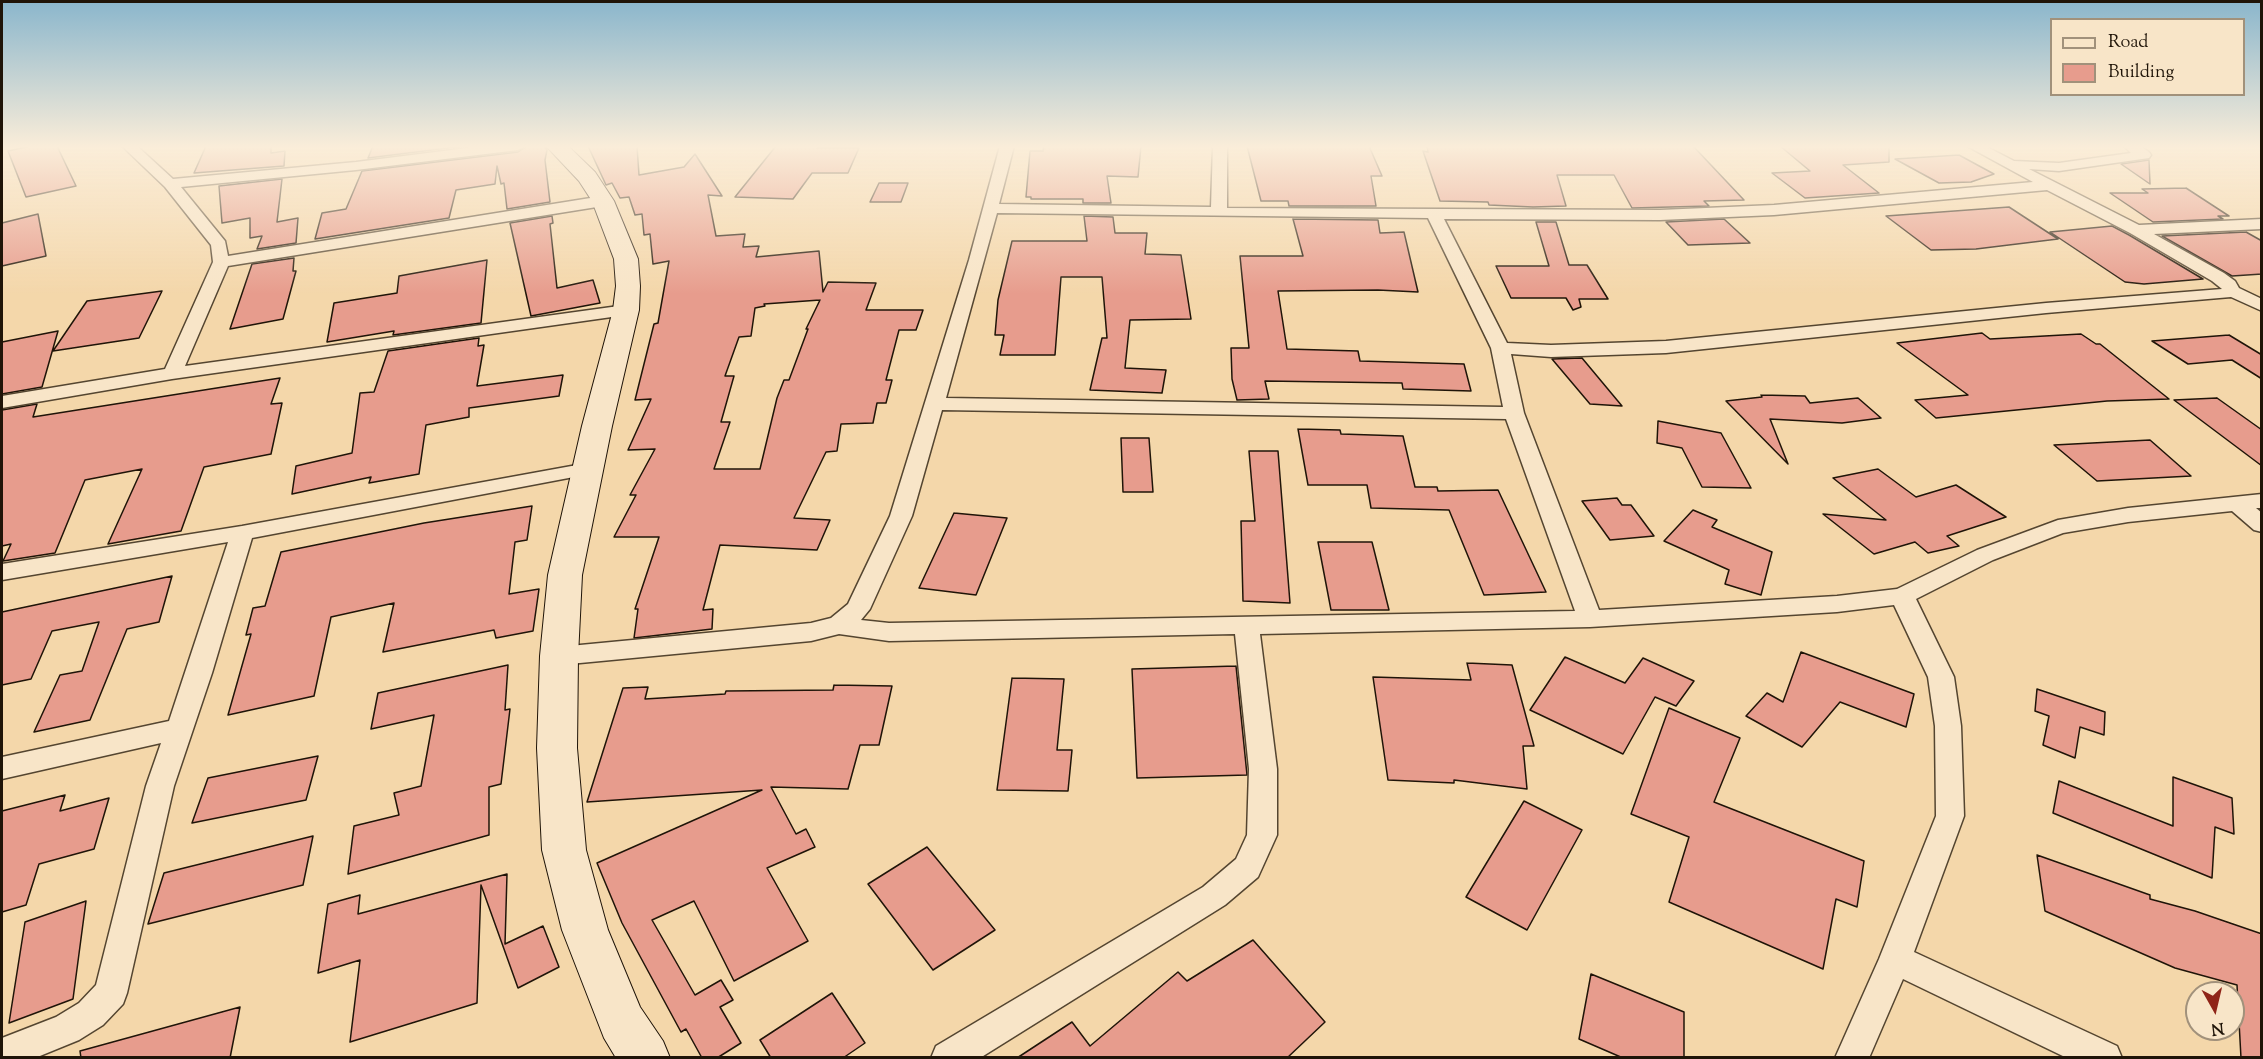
<!DOCTYPE html>
<style>
body{margin:0}
#map{position:relative;width:2263px;height:1059px;overflow:hidden;background:#f4d7aa;font-family:"Sorts Mill Goudy",serif}
canvas{display:block}
.frame{position:absolute;inset:0;border:3px solid #1f1408;pointer-events:none}
.legend{position:absolute;left:2050px;top:18px;width:195px;height:78px;box-sizing:border-box;background:#f8e5c8;border:2px solid #a1917b;margin:0;padding:8px 10px;list-style:none;font-size:18px;color:#1f1408}
.legend li{display:flex;align-items:center;gap:12px;height:30px}
.legend b{width:30px;border:2px solid #a1917b}
.north{position:absolute;left:2185px;top:981px;width:60px;height:60px;box-sizing:border-box;background:#f8e5c8;border:2px solid #a1917b;border-radius:50%;rotate:172deg;font-size:16px;font-weight:700;line-height:24px;text-align:center;color:#1f1408}
.north::after{content:'';display:block;margin:auto;width:21px;height:27px;background:#8f2418;clip-path:polygon(50% 0,100% 100%,50% 72%,0 100%)}
</style>
<div id="map">
<canvas width="2263" height="1059"></canvas>
<div class="frame"></div>
<ul class="legend">
<li><b style="height:8px;background:#f8e5c8"></b>Road</li>
<li><b style="height:16px;background:#e79c8d"></b>Building</li>
</ul>
<div class="north">N</div>
</div>
<script>
const ctx = document.querySelector('canvas').getContext('2d');
ctx.lineJoin = 'round';
function paint(path, color) {
  ctx.fillStyle = color;
  ctx.fill(path, 'evenodd');
}
function toPath(rows) {
  const path = new Path2D();
  for (const r of rows) {
    path.moveTo(r[0], r[1]);
    for (let i = 2; i < r.length; i += 2) path.lineTo(r[i], r[i + 1]);
  }
  return path;
}
function trace(path, color, width, dash) {
  ctx.strokeStyle = color;
  ctx.lineWidth = width;
  ctx.lineCap = dash ? 'butt' : 'round';
  ctx.setLineDash(dash || []);
  ctx.stroke(path);
}
const building = toPath([
 [31,146,57,146,76,186,26,197,8,151,31,146],
 [206,146,271,146,271,153,285,151,284,166,194,173,206,146],
 [373,146,464,146,368,158,373,146],
 [527,146,544,146,547,150,545,160,550,202,507,209,504,183,501,184,497,166,495,184,456,190,449,218,315,239,322,213,346,209,362,171,518,152,527,146],
 [588,146,637,146,639,175,684,167,695,154,722,196,708,195,716,236,745,234,743,247,759,246,756,257,819,251,823,292,828,282,876,283,866,310,923,310,916,330,899,330,886,380,892,380,886,403,877,403,873,423,841,424,837,451,826,452,794,518,830,520,817,550,720,545,703,610,713,609,712,629,634,638,638,609,635,609,659,537,614,537,636,495,630,495,655,449,628,450,651,399,635,400,654,324,658,323,669,261,653,264,650,234,644,235,642,214,635,215,629,197,620,198,612,183,606,185,588,146],
 [820,300,806,329,808,329,789,380,784,380,777,398,760,469,714,469,730,422,721,422,734,376,725,376,739,337,751,336,755,308,765,306,764,304,820,300],
 [776,146,818,146,817,148,859,148,848,173,812,173,793,199,735,197,776,146],
 [1044,146,1141,146,1138,177,1107,176,1111,203,1083,203,1083,199,1031,199,1031,197,1026,197,1030,151,1043,151,1044,146],
 [1247,146,1369,146,1382,176,1371,176,1376,206,1289,206,1288,201,1261,201,1247,146],
 [1427,146,1693,146,1744,200,1704,201,1709,206,1632,208,1614,175,1557,175,1566,206,1533,207,1489,205,1488,202,1440,201,1423,151,1428,152,1427,146],
 [1780,146,1889,146,1889,162,1843,165,1879,193,1805,198,1772,173,1810,171,1780,146],
 [1959,155,1994,174,1971,182,1939,183,1895,159,1959,155],
 [2149,160,2150,184,2121,164,2149,160],
 [282,179,277,222,298,218,296,243,257,249,262,236,250,238,250,218,222,223,219,186,282,179],
 [879,183,908,183,901,202,870,202,879,183],
 [2186,188,2229,216,2218,216,2223,219,2153,222,2110,193,2148,193,2142,189,2186,188],
 [2009,207,2058,239,1976,249,1931,250,1886,216,2009,207],
 [38,214,46,256,2,266,2,223,38,214],
 [552,216,553,223,550,224,557,288,593,280,600,303,531,316,510,223,552,216],
 [1084,216,1113,217,1115,233,1147,233,1145,254,1181,255,1191,319,1130,320,1125,368,1166,370,1162,393,1090,390,1102,338,1107,338,1102,277,1061,277,1055,355,1000,355,1004,335,995,335,998,300,1012,241,1087,241,1084,216],
 [1293,219,1378,220,1380,233,1404,232,1418,292,1378,290,1278,291,1287,349,1358,351,1360,361,1464,364,1471,391,1403,389,1402,383,1265,381,1269,399,1237,400,1232,379,1231,348,1249,348,1240,256,1303,256,1293,219],
 [1724,219,1750,243,1688,245,1666,222,1724,219],
 [1536,222,1556,222,1569,265,1587,265,1608,299,1579,299,1581,307,1573,310,1566,298,1511,298,1496,266,1549,266,1536,222],
 [2112,226,2129,235,2203,279,2144,284,2125,282,2050,232,2112,226],
 [2246,232,2262,241,2262,274,2232,276,2162,236,2246,232],
 [294,258,293,271,296,271,283,319,230,329,252,264,294,258],
 [487,260,481,323,393,335,394,331,327,342,334,303,397,293,399,276,487,260],
 [162,291,139,338,53,351,87,301,162,291],
 [58,331,42,387,2,394,2,342,58,331],
 [1982,333,1990,339,2081,334,2096,344,2100,344,2169,399,2107,401,1936,418,1915,400,1968,395,1897,343,1982,333],
 [2229,335,2262,355,2262,379,2232,360,2188,364,2152,341,2229,335],
 [479,338,478,346,484,345,477,386,563,375,559,396,469,408,469,417,426,425,419,474,369,483,371,477,292,494,296,466,352,453,360,393,374,392,388,351,479,338],
 [1582,358,1622,406,1590,404,1552,359,1582,358],
 [280,378,271,404,282,403,271,454,204,467,181,531,108,544,142,469,85,480,55,553,3,561,11,544,2,546,2,410,37,404,33,417,280,378],
 [1761,395,1805,396,1810,403,1858,398,1881,418,1842,423,1770,419,1788,464,1726,401,1762,397,1761,395],
 [2217,398,2262,430,2262,466,2174,400,2217,398],
 [1658,421,1721,433,1751,488,1702,487,1682,448,1657,443,1658,421],
 [1298,429,1340,430,1341,434,1403,436,1415,487,1437,487,1438,491,1498,490,1546,592,1484,595,1449,510,1371,508,1367,485,1308,485,1298,429],
 [1121,438,1149,438,1153,492,1123,492,1121,438],
 [2150,440,2191,476,2097,481,2054,445,2150,440],
 [1249,451,1278,451,1290,603,1243,601,1241,521,1255,521,1249,451],
 [1878,469,1916,497,1956,485,2006,517,1947,536,1959,546,1928,553,1915,542,1874,554,1823,514,1886,520,1833,478,1878,469],
 [1617,498,1622,505,1631,505,1654,536,1610,540,1582,501,1617,498],
 [532,506,527,540,515,542,509,594,539,589,533,631,496,638,494,630,383,652,394,603,331,617,314,696,228,715,251,634,246,635,253,608,265,606,281,552,424,523,532,506],
 [1693,510,1717,520,1712,527,1772,552,1761,595,1725,584,1729,570,1664,541,1693,510],
 [954,513,1007,518,976,595,919,588,954,513],
 [1318,542,1372,542,1389,610,1331,610,1318,542],
 [172,576,159,622,127,629,90,720,34,732,60,675,82,671,99,622,52,631,31,679,2,685,2,612,172,576],
 [1801,652,1914,694,1906,727,1840,702,1802,747,1746,716,1767,693,1783,702,1801,652],
 [1565,657,1625,683,1643,658,1694,681,1676,706,1655,697,1623,754,1530,710,1565,657],
 [1467,663,1512,665,1534,746,1523,746,1527,789,1454,780,1454,783,1388,780,1373,677,1471,680,1467,663],
 [508,665,505,710,510,709,501,784,489,787,489,835,348,874,354,826,399,815,394,793,421,786,434,715,371,729,378,693,508,665],
 [1236,666,1247,775,1137,778,1132,669,1236,666],
 [1012,678,1064,679,1057,750,1072,750,1068,791,997,790,1012,678],
 [834,685,892,686,879,745,860,745,848,789,771,787,796,834,806,829,815,847,767,868,808,941,734,981,694,901,652,920,695,995,721,980,733,1000,720,1007,741,1043,717,1058,702,1058,686,1029,681,1032,622,923,597,863,762,790,587,802,623,688,648,687,645,699,725,694,726,691,833,690,834,685],
 [2037,689,2105,712,2104,735,2080,727,2075,758,2043,745,2049,716,2035,711,2037,689],
 [1669,708,1740,738,1714,802,1864,861,1857,907,1836,899,1823,969,1669,902,1689,837,1631,814,1669,708],
 [318,756,306,800,192,823,208,778,318,756],
 [2173,777,2232,798,2234,834,2215,827,2212,878,2053,813,2059,781,2173,826,2173,777],
 [65,795,60,811,109,798,94,849,39,864,26,905,2,912,2,811,65,795],
 [1524,801,1582,830,1527,930,1466,897,1524,801],
 [313,836,303,885,148,924,164,873,313,836],
 [927,847,995,930,933,970,868,884,927,847],
 [2037,855,2150,895,2150,899,2195,911,2262,934,2262,1058,2241,1058,2237,985,2175,968,2045,911,2037,855],
 [507,874,505,944,543,926,559,967,518,988,481,885,477,1003,350,1042,360,960,318,973,328,904,360,895,358,914,507,874],
 [86,901,73,999,9,1023,25,922,86,901],
 [1253,940,1325,1022,1287,1058,1017,1058,1072,1022,1090,1046,1178,972,1187,981,1253,940],
 [1591,974,1684,1012,1684,1058,1623,1058,1579,1039,1591,974],
 [832,993,865,1043,843,1058,771,1058,760,1040,832,993],
 [240,1007,230,1058,81,1058,80,1051,240,1007]
]);
paint(building, '#e79c8d');
trace(building, '#1f1408', 1.5);
const street = toPath([
 [122,146,137,146,173,179,356,162,483,146,525,146,518,150,356,170,181,187,225,241,228,256,603,196,611,201,603,206,228,266,185,366,626,305,632,306,635,310,632,314,626,315,172,379,2,408,2,396,165,369,213,262,211,245,165,187,122,146],
 [1000,146,1014,146,999,204,1211,207,1213,146,1227,146,1227,208,1660,210,1774,205,2033,182,1967,146,1985,146,2014,161,2059,163,2131,153,2124,146,2140,146,2149,152,2151,155,2149,158,2059,171,2029,169,2139,225,2262,219,2262,229,2154,234,2224,273,2235,281,2239,288,2262,299,2262,311,2231,297,2046,313,1666,353,1551,357,1511,354,1524,413,1599,610,1837,596,1897,589,1977,550,2058,520,2128,508,2262,494,2262,508,2256,508,2262,513,2262,532,2254,530,2232,511,2128,522,2063,533,1993,560,1916,599,1954,677,1961,726,1964,816,1914,952,2117,1046,2122,1058,2067,1058,1903,979,1869,1058,1835,1058,1879,959,1936,816,1935,726,1928,677,1894,605,1837,612,1590,627,1260,634,1277,769,1277,835,1258,877,1225,905,980,1058,931,1058,936,1046,1203,887,1236,859,1247,835,1249,769,1235,634,889,641,839,634,811,641,559,665,550,662,546,656,550,650,559,647,811,623,831,618,848,604,890,516,969,260,1000,146],
 [2047,190,2130,233,2212,281,2222,289,2046,303,1666,341,1551,345,1507,343,1444,219,1660,220,1774,215,2047,190],
 [997,213,1428,218,1491,348,1503,407,946,398,997,213],
 [942,410,1506,419,1575,611,889,623,861,620,870,609,912,516,942,410],
 [588,463,595,465,599,469,595,473,252,538,212,673,174,786,127,993,123,1004,103,1025,79,1040,35,1058,2,1058,2,1038,56,1017,79,1003,96,985,146,786,161,743,2,779,2,757,169,721,228,542,2,580,2,564,242,526,588,463]
]);
const secondary = toPath([
 [546,146,568,146,595,172,614,201,638,259,640,286,639,310,612,426,582,575,578,656,577,748,586,850,608,930,640,1007,663,1041,670,1058,616,1058,604,1038,562,930,542,850,537,748,540,656,548,575,582,426,613,310,616,286,614,259,592,201,579,181,546,146]
]);
trace(street, '#544530', 3);
trace(secondary, '#1f1408', 2);
paint(street, '#f8e5c8');
paint(secondary, '#f8e5c8');
const sky = ctx.createLinearGradient(0, 0, 0, 294);
sky.addColorStop(0, '#8ab6cc');
sky.addColorStop(0.5, '#faedd9');
sky.addColorStop(1, '#faedd900');
ctx.fillStyle = sky;
ctx.fillRect(0, 0, 2263, 294);
</script>
